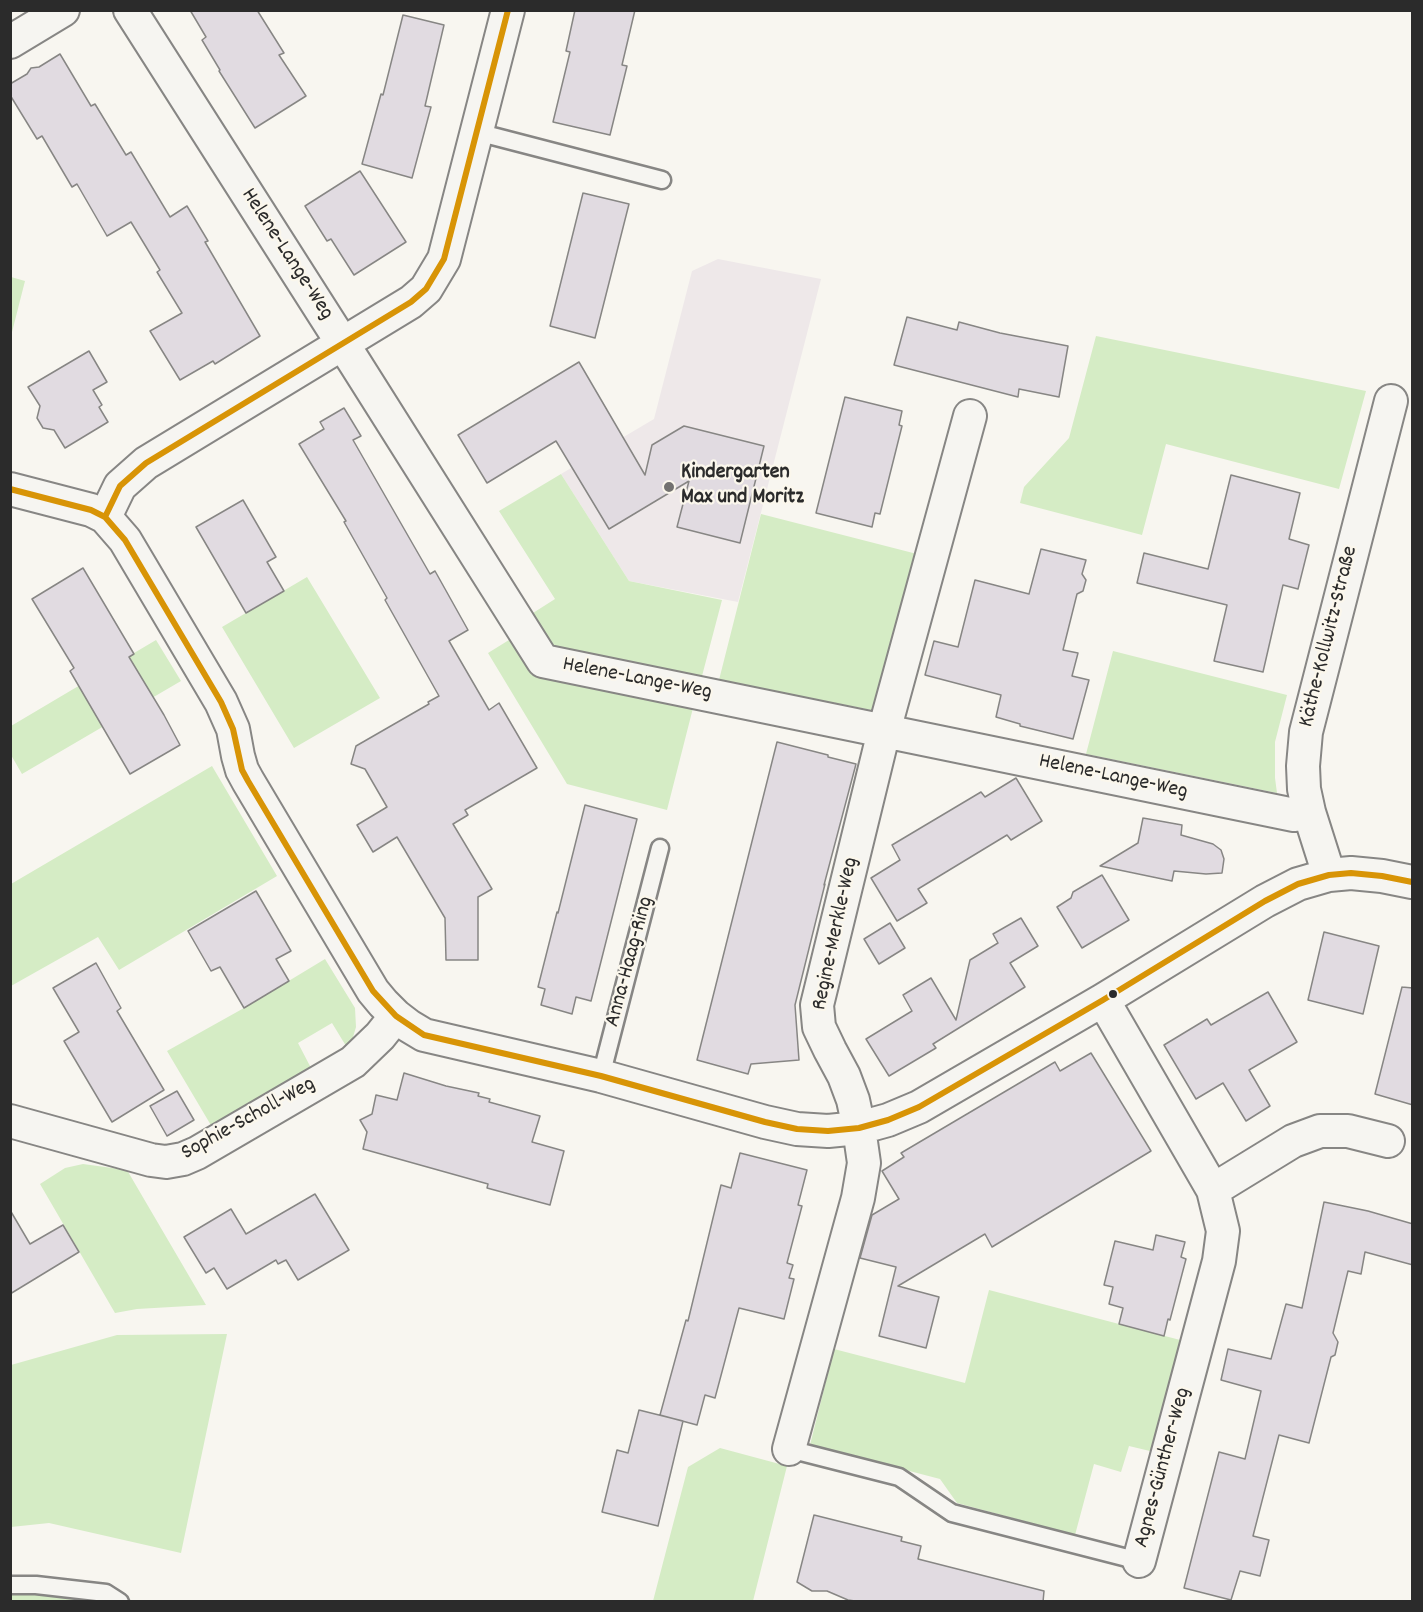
<!DOCTYPE html>
<meta charset="utf-8">
<style>
body{margin:0}
#map{position:relative;width:1423px;height:1612px;overflow:hidden;background:#f8f6f0;font-family:Dekko,sans-serif}
canvas{display:block}
.frame{position:absolute;inset:0;border:12px solid #2b2b2b;pointer-events:none}
</style>
<div id="map">
<canvas width="1423" height="1612"></canvas>
<div class="frame"></div>
</div>
<script>
const ctx = document.querySelector('canvas').getContext('2d');
ctx.lineJoin = 'round';
function paint(path, color) {
  ctx.fillStyle = color;
  ctx.fill(path, 'evenodd');
}
function toPath(rows) {
  const path = new Path2D();
  for (const r of rows) {
    path.moveTo(r[0], r[1]);
    for (let i = 2; i < r.length; i += 2) path.lineTo(r[i], r[i + 1]);
  }
  return path;
}
function trace(path, color, width, dash) {
  ctx.strokeStyle = color;
  ctx.lineWidth = width;
  ctx.lineCap = dash ? 'butt' : 'round';
  ctx.setLineDash(dash || []);
  ctx.stroke(path);
}
function write(font, color, halo, rows, align = 'center') {
  ctx.font = font + ' Dekko,sans-serif';
  ctx.lineWidth = 4.5;
  ctx.setLineDash([]);
  ctx.textBaseline = 'middle';
  ctx.strokeStyle = halo;
  ctx.fillStyle = color;
  for (const [text, x, y, turn = 0] of rows) {
    ctx.save();
    ctx.translate(x, y);
    ctx.rotate((+turn || 0) * Math.PI / 180);
    ctx.textAlign = isNaN(turn) ? turn : align;
    if (halo) ctx.strokeText(text, 0, 0);
    ctx.fillText(text, 0, 0);
    ctx.restore();
  }
}
paint(toPath([
 [718,259,821,279,738,602,629,581,561,474,654,419,692,271]
]), '#eee8e9');
paint(toPath([
 [11,277,25,281,11,336,10,277],
 [1096,336,1366,391,1339,489,1166,444,1142,535,1020,503,1024,487,1069,438],
 [561,474,629,581,722,600,702,676,553,646,533,613,555,599,499,511],
 [761,514,917,554,876,711,719,680],
 [307,577,380,698,294,748,222,627],
 [156,640,181,681,22,774,11,755,11,726],
 [509,640,532,675,693,708,667,810,567,784,488,653],
 [1113,651,1287,695,1275,742,1275,778,1277,793,1086,754],
 [212,766,277,876,119,970,98,937,11,986,11,884],
 [325,959,355,1008,356,1027,351,1044,346,1046,332,1023,298,1043,311,1068,212,1127,167,1051,244,1008],
 [83,1164,127,1170,206,1305,137,1309,115,1313,40,1184,65,1168],
 [989,1290,1184,1341,1154,1452,1129,1446,1121,1472,1094,1464,1075,1535,957,1503,940,1479,810,1445,834,1349,965,1383],
 [227,1334,181,1553,49,1523,11,1527,11,1365,117,1335],
 [720,1448,787,1466,753,1601,653,1601,688,1467],
 [35,1594,100,1601,11,1601,11,1595]
]), '#d5ecc5');
const building = toPath([
 [190,10,257,10,284,53,279,55,306,96,255,128,219,71,220,70,202,40,206,37,190,10],
 [575,10,635,10,622,65,627,66,610,135,553,122,570,52,566,51,575,10],
 [403,15,444,25,425,106,431,107,412,178,362,164,381,94,383,95,403,15],
 [60,54,91,106,95,104,126,155,131,152,170,217,187,206,208,241,205,242,260,336,215,364,213,361,180,380,150,331,182,313,157,272,160,270,131,222,107,236,77,184,72,187,42,136,37,139,10,95,10,84,27,74,31,68,39,67,60,54],
 [360,171,406,242,354,275,331,239,327,241,305,206,360,171],
 [583,193,629,204,595,338,550,326,583,193],
 [907,317,957,330,959,322,1000,333,1068,346,1059,397,1019,389,1018,397,894,365,907,317],
 [89,351,107,382,93,390,102,405,99,407,108,422,65,448,54,430,43,428,37,418,40,406,28,387,89,351],
 [579,362,645,475,652,445,684,426,764,446,740,543,677,527,689,481,609,529,556,441,487,483,458,435,579,362],
 [845,397,902,411,899,425,902,426,880,514,875,513,872,527,816,513,845,397],
 [344,408,361,436,353,440,430,574,435,571,468,630,449,641,489,710,499,703,537,768,465,810,468,815,453,824,492,889,478,897,478,960,446,960,445,918,397,837,373,852,357,825,387,807,365,769,351,764,356,746,429,704,428,702,439,696,385,600,387,598,344,522,346,521,299,444,324,429,320,422,344,408],
 [1231,475,1300,493,1289,539,1309,545,1298,589,1283,585,1263,672,1214,661,1227,605,1137,583,1144,553,1208,569,1231,475],
 [243,500,276,557,267,562,284,591,246,613,196,527,243,500],
 [1041,549,1086,560,1082,574,1086,580,1083,591,1077,594,1063,650,1078,653,1072,676,1089,680,1073,739,1020,726,1020,724,996,717,1001,695,925,675,934,641,958,647,975,580,1029,594,1041,549],
 [83,568,134,654,129,657,164,715,180,745,130,774,70,671,74,668,32,599,83,568],
 [777,742,828,755,828,757,856,764,824,885,825,884,795,1005,799,1060,751,1064,748,1074,697,1060,777,742],
 [1016,778,1042,821,1011,840,1007,835,918,889,927,903,897,921,871,878,900,860,892,845,981,792,985,797,1016,778],
 [585,805,637,819,591,1001,576,997,572,1014,541,1005,545,989,538,987,557,912,558,913,585,805],
 [1143,818,1182,825,1181,835,1213,844,1221,850,1224,859,1222,873,1206,874,1174,871,1172,881,1100,866,1138,843,1143,818],
 [1102,875,1129,920,1082,948,1057,907,1071,898,1073,892,1102,875],
 [256,891,291,951,276,959,289,981,244,1008,220,967,211,971,188,931,256,891],
 [1021,918,1038,946,1010,963,1025,987,933,1044,936,1048,889,1076,866,1039,912,1011,903,995,931,978,956,1020,970,960,998,943,993,934,1021,918],
 [890,923,905,948,879,964,864,939,890,923],
 [1324,932,1379,946,1363,1014,1308,1000,1324,932],
 [96,963,121,1008,117,1011,164,1090,112,1122,64,1041,79,1032,53,988,96,963],
 [1402,987,1413,988,1413,1105,1375,1094,1402,987],
 [1268,992,1297,1042,1249,1070,1270,1106,1246,1121,1223,1083,1196,1099,1164,1045,1207,1019,1211,1025,1268,992],
 [1091,1053,1151,1151,992,1247,985,1234,898,1286,939,1297,926,1348,879,1336,896,1267,860,1258,872,1215,899,1199,882,1171,904,1157,901,1153,1055,1062,1060,1071,1091,1053],
 [404,1073,446,1086,479,1093,478,1096,490,1099,489,1102,540,1116,532,1142,564,1151,550,1205,487,1188,488,1184,363,1149,367,1132,360,1120,372,1114,376,1095,397,1100,404,1073],
 [177,1091,194,1120,167,1136,150,1106,177,1091],
 [740,1153,807,1170,798,1205,802,1206,787,1263,793,1265,789,1278,794,1279,784,1319,739,1308,715,1398,705,1395,697,1425,660,1415,686,1320,688,1321,721,1185,731,1188,740,1153],
 [315,1194,349,1250,298,1280,286,1260,278,1264,276,1260,227,1289,214,1268,206,1273,184,1237,231,1209,246,1234,315,1194],
 [1324,1202,1368,1211,1413,1224,1413,1265,1365,1252,1361,1274,1348,1271,1333,1333,1338,1342,1335,1355,1331,1357,1309,1443,1279,1435,1253,1536,1269,1540,1260,1576,1240,1571,1231,1600,1184,1588,1219,1452,1245,1459,1261,1391,1221,1380,1228,1349,1271,1359,1286,1304,1302,1308,1324,1202],
 [10,1210,30,1244,63,1225,79,1252,10,1294,10,1210],
 [1156,1235,1185,1242,1181,1257,1186,1259,1170,1320,1168,1319,1164,1336,1119,1324,1123,1308,1109,1304,1113,1287,1104,1285,1115,1241,1153,1250,1156,1235],
 [639,1410,683,1421,658,1526,602,1512,617,1450,628,1453,639,1410],
 [814,1515,902,1537,901,1541,921,1546,918,1559,1044,1591,1043,1602,855,1601,848,1600,827,1591,812,1591,797,1582,814,1515]
]);
paint(building, '#e1dbe1');
trace(building, '#878684', 1.5);
const lane = toPath([
 [477,132,662,180],
 [601,1076,660,848],
 [789,1449,899,1477,952,1513,1139,1561],
 [10,1585,36,1585,106,1593,120,1602]
]);
const street = toPath([
 [130,10,355,363,543,661,1294,815,1309,812],
 [10,42,63,10],
 [10,489,91,510,105,517,125,540,221,702,233,729,238,756,242,770,248,781,373,991,383,1003,396,1016,409,1026,424,1035,601,1076,765,1122,797,1129,828,1131,859,1128,888,1120,919,1107,1103,1000,1265,901,1298,884,1329,875,1351,873,1382,876,1412,882],
 [105,517,120,486,146,463,411,302,426,289,444,259,508,10],
 [1329,875,1309,812,1304,789,1303,766,1306,732,1391,401],
 [1103,1000,1213,1190,1223,1231,1219,1261,1139,1561],
 [10,1121,151,1160,166,1162,183,1159,197,1153,353,1062,380,1036,396,1016],
 [1213,1190,1293,1141,1320,1131,1348,1131,1388,1141],
 [789,1449,858,1198,864,1163,859,1128,853,1100,844,1076,830,1050,819,1027,817,1005,884,731,970,416]
]);
trace(lane, '#878684', 21);
trace(street, '#878684', 36);
trace(lane, '#f6f5f1', 16);
trace(street, '#f6f5f1', 32);
trace(toPath([
 [10,489,91,510,105,517,125,540,221,702,233,729,242,770,248,781,373,991,396,1016,424,1035,601,1076,765,1122,797,1129,828,1131,859,1128,888,1120,919,1107,1103,1000,1265,901,1298,884,1329,875,1351,873,1382,876,1412,882],
 [105,517,120,486,146,463,411,302,426,289,444,259,508,10]
]), '#d89406', 6);
for (const [x, y, r, color] of [
 [669,487,6,"#737270"],
 [1113,994,5,"#2b2b2b"]
]) {
  const dot = new Path2D();
  dot.arc(x, y, r, 0, 2 * Math.PI);
  ctx.fillStyle = color;
  ctx.fill(dot);
  trace(dot, '#fbf7ec', 2);
}
write('22px', '#2b2b2b', '#fbf7ec', [
 ["Helene-Lange-Weg",286,255,57],
 ["Käthe-Kollwitz-Straße",1330,637,-76],
 ["Helene-Lange-Weg",637,680,11],
 ["Helene-Lange-Weg",1113,778,12],
 ["Regine-Merkle-Weg",837,934,-78],
 ["Anna-Haag-Ring",631,962,-75],
 ["Sophie-Scholl-Weg",249,1120,-29],
 ["Agnes-Günther-Weg",1164,1468,-75]
]);
write('bold 22px', '#2b2b2b', '#fbf7ec', [
 ["Kindergarten",681,474],
 ["Max und Moritz",681,499]
], 'left');
</script>
